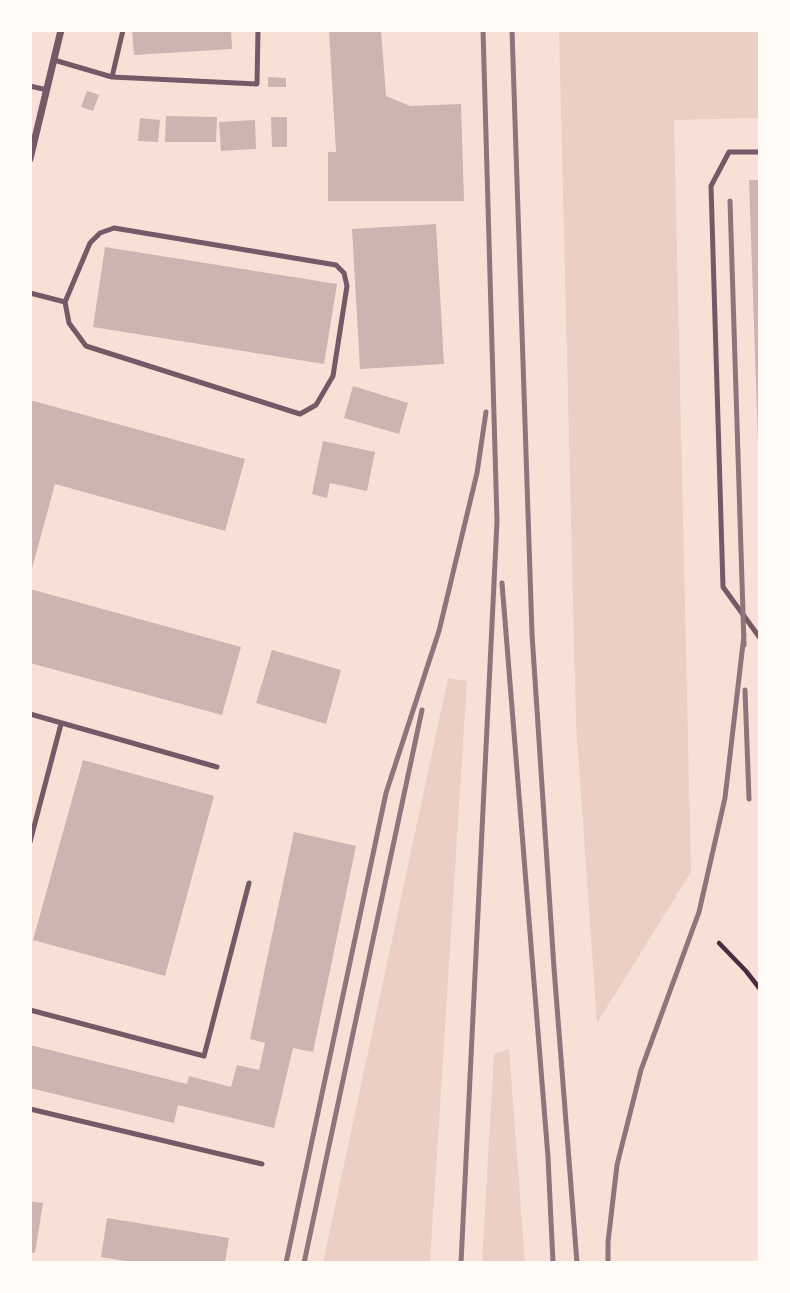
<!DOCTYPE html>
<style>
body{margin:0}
#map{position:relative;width:790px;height:1293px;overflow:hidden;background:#f7e1d7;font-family:Montserrat,sans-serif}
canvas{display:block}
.frame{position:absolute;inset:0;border:32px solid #fffaf5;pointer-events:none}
</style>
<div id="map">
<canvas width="790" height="1293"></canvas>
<div class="frame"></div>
</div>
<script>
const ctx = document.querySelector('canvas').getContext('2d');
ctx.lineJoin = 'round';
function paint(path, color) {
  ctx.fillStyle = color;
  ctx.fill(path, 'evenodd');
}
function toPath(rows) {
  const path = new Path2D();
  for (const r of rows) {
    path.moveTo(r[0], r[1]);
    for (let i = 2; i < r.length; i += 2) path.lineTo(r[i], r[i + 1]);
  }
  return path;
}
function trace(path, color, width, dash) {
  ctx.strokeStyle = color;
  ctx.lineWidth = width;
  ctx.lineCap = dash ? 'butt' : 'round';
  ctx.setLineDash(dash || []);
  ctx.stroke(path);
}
paint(toPath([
 [559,30,760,30,760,118,674,120,691,872,597,1023,576,723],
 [448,678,467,681,430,1263,323,1263],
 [509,1049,525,1263,482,1263,494,1054]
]), '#ebcfc5');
paint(toPath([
 [132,30,231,30,232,49,134,55],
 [329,30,381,30,386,96,410,106,461,104,464,201,328,201,328,152,336,152],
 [268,77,286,78,286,87,268,87],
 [87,91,99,95,93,111,81,107],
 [166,116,217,117,216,142,165,142],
 [271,117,287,117,287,147,272,147],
 [140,118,160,120,158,142,138,141],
 [255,120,256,149,221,151,219,122],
 [749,180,760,180,760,441,758,441],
 [436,224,444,364,360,369,352,229],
 [105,247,337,284,324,364,93,327],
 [353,386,408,403,399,434,344,418],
 [30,400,245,459,225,531,55,484,30,576],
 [323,441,375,452,367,491,330,483,327,498,312,494],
 [30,589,241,647,222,715,30,663],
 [272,650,341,670,326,724,256,703],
 [83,760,214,796,165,976,33,940],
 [294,832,356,846,313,1052,293,1048,274,1128,178,1105,174,1123,30,1088,30,1045,187,1084,189,1076,231,1087,237,1065,259,1070,265,1043,250,1039],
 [30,1201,43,1203,35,1253,30,1252],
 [107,1218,229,1238,225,1263,138,1263,101,1257]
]), '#ccb4b1');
trace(toPath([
 [719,943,746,971,760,989]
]), '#4a2c40', 4.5);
trace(toPath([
 [54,60,112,77,257,84,258,30],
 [112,77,123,30],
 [30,86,47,90],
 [760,152,729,152,711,186,723,587,760,638],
 [114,228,336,265,344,273,347,286,333,376,316,405,300,414,86,346,69,323,65,302,90,243,100,233,114,228],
 [30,293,65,302],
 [30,714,217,767],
 [30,842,61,724],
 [30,1010,204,1056,249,883],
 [30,1109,262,1164]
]), '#755966', 5);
trace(toPath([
 [30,159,61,30]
]), '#755966', 7);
trace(toPath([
 [512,30,532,634,554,968,577,1263],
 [730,201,744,645],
 [502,583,548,1157,553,1263],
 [745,690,749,799],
 [286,1263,386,793,439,631,477,473,486,412],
 [304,1263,422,710],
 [461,1263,497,521,483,30],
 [608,1263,608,1242,617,1165,641,1070,699,912,725,798,744,635]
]), '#8f747c', 5);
</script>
